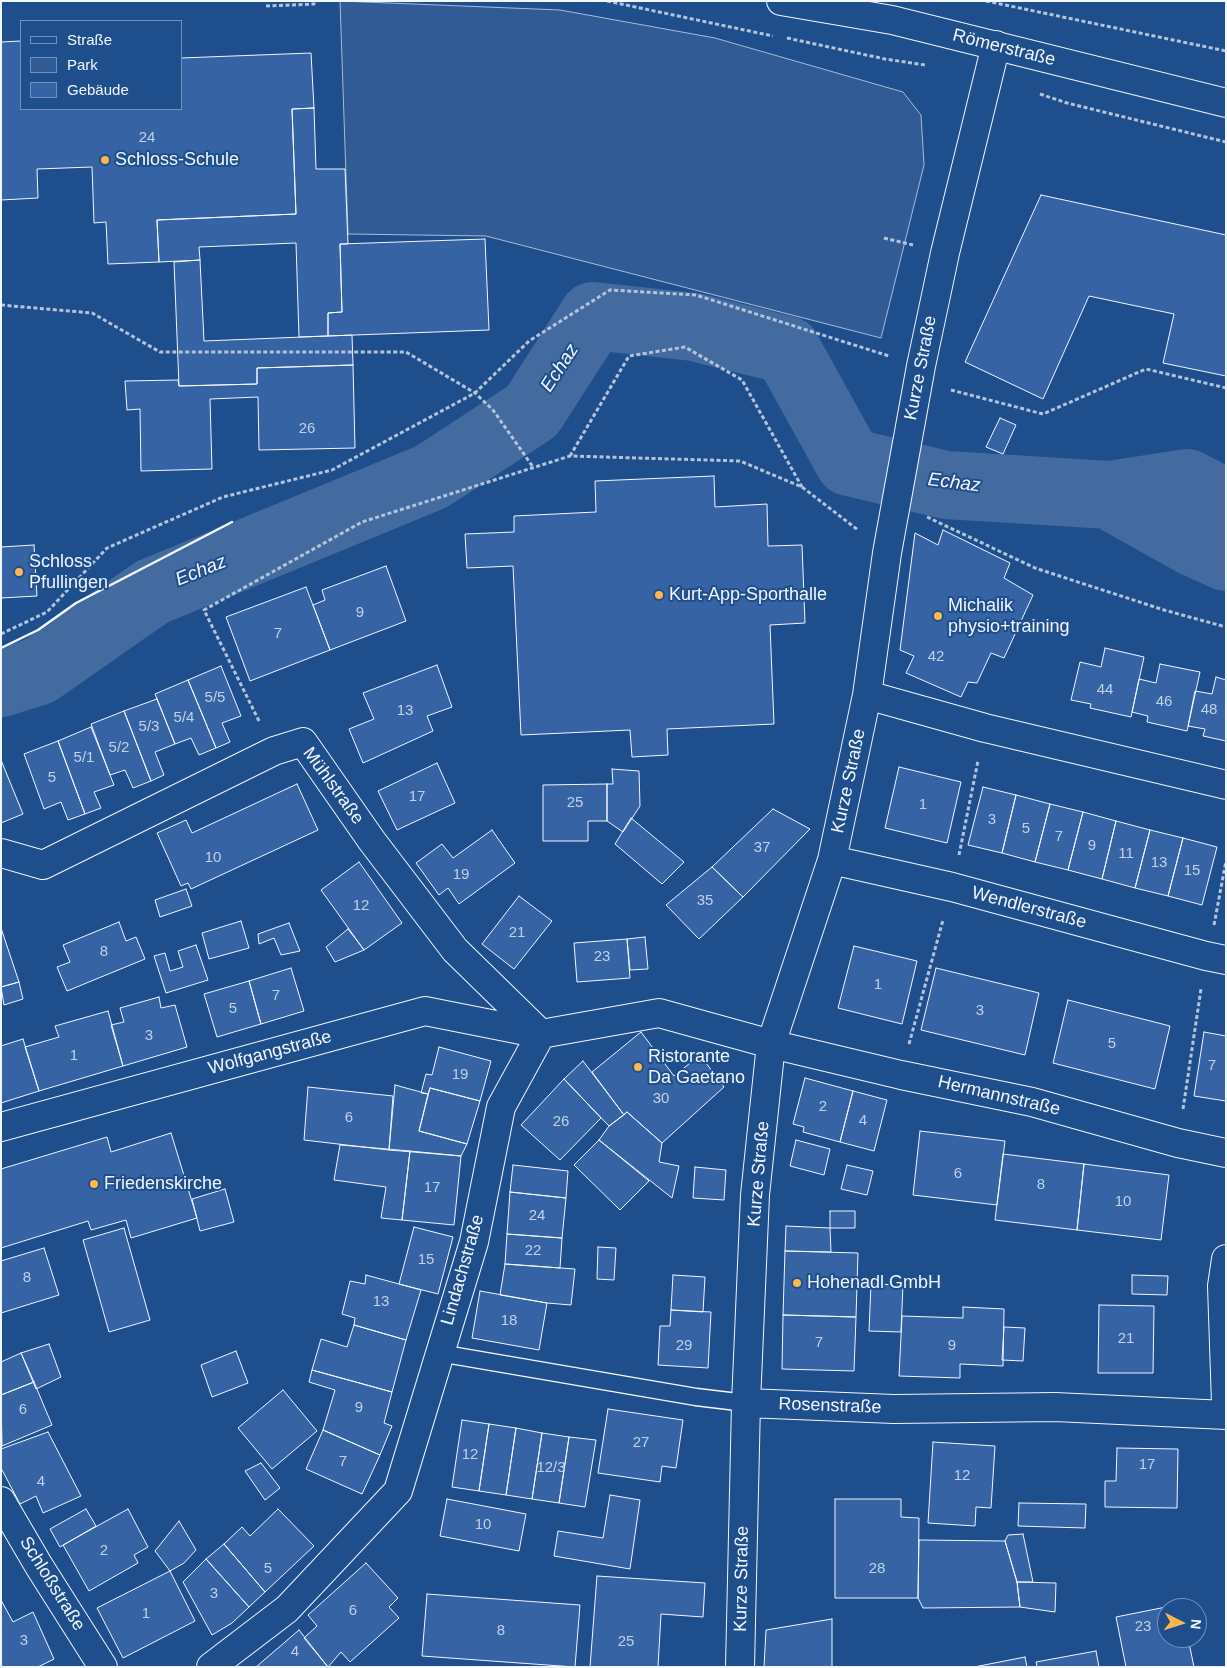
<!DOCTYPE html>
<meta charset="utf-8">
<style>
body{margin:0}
#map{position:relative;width:1227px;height:1668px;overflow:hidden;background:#1f4e8c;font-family:Arial,sans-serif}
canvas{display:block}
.frame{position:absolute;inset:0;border:2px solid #f2f6ff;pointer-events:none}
.legend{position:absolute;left:20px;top:20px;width:162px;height:90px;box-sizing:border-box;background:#1f4e8c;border:1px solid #7391ba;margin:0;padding:6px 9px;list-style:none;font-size:15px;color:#f2f6ff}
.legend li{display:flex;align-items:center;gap:10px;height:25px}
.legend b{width:25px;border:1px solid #7391ba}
.north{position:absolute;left:1157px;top:1598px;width:50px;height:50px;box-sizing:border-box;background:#1f4e8c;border:1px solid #7391ba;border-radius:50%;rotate:95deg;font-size:14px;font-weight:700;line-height:20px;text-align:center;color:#f2f6ff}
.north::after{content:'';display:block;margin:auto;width:18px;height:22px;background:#ffb74d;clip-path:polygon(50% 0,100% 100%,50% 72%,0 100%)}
</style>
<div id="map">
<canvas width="1227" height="1668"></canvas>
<div class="frame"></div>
<ul class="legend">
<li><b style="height:6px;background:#1f4e8c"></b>Straße</li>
<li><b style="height:14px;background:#305b95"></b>Park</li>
<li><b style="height:14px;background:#3563a3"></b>Gebäude</li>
</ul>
<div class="north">N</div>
</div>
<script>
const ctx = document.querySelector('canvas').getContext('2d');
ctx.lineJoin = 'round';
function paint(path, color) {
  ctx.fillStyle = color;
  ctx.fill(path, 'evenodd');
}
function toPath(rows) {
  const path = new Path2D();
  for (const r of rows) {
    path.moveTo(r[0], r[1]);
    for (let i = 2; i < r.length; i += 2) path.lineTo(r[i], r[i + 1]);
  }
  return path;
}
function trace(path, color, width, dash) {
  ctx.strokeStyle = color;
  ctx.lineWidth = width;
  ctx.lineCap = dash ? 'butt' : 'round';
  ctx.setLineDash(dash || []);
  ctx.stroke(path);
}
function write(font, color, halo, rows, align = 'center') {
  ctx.font = font + ' Arial,sans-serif';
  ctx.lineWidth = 4;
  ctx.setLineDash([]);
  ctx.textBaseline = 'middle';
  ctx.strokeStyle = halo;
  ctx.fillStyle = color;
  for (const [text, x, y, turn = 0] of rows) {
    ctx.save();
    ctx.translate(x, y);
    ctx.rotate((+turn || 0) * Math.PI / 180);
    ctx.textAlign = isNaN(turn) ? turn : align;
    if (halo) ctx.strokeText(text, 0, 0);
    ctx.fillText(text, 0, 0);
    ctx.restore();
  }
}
const green = toPath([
 [340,1,560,10,715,38,903,92,921,115,924,165,881,338,486,236,348,234,340,1]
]);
paint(green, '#305b95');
trace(green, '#a8bbd7', 1);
trace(toPath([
 [1109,495,1195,543,1226,557],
 [1,683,39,671,152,592,431,477,532,411,593,316,694,327,787,350,849,462,946,485,1109,495,1187,483,1226,503]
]), '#446ba0', 68);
const building = toPath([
 [21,41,21,109,181,109,181,58,311,53,314,108,292,109,296,214,157,220,159,262,108,264,106,222,94,223,92,167,37,169,38,198,1,200,1,42,21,41],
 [314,108,316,169,345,169,348,244,340,244,342,312,328,313,328,336,299,337,296,243,199,247,200,260,159,262,157,220,296,214,292,109,314,108],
 [1041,195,1226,235,1226,376,1163,363,1174,314,1089,296,1043,399,965,362,1041,195],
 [485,239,489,330,328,336,328,313,342,312,340,244,485,239],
 [200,260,204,341,352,335,353,365,257,368,257,384,179,386,174,262,200,260],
 [353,365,355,448,259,450,258,397,210,399,212,469,141,471,140,409,127,410,125,381,178,380,179,386,257,384,257,368,353,365],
 [1000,418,1016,425,1003,454,986,447,1000,418],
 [714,476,715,507,767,504,768,546,802,545,805,623,770,625,774,724,667,729,668,755,632,757,630,730,521,735,513,566,467,568,465,534,514,532,514,516,596,512,595,481,714,476],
 [943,530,1010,563,1004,578,1033,595,1004,658,991,653,977,683,968,682,961,697,906,673,914,656,900,650,915,533,938,545,943,530],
 [34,545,37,596,1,598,1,547,34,545],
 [386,566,406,621,330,650,313,605,325,600,322,590,386,566],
 [306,587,330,650,250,681,226,617,306,587],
 [1105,648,1144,657,1131,717,1090,708,1091,704,1071,700,1080,662,1101,667,1105,648],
 [1160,664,1200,672,1187,731,1147,722,1148,716,1132,712,1139,679,1156,683,1160,664],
 [437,665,452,707,427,716,433,731,363,763,349,729,374,719,363,693,437,665],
 [221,666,241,716,222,723,230,742,216,748,188,680,221,666],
 [1216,677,1226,680,1226,741,1203,736,1205,729,1188,726,1195,691,1212,694,1216,677],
 [188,680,216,748,199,755,191,738,175,744,155,694,188,680],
 [157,699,175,744,155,752,164,775,151,781,124,711,157,699],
 [124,711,151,781,133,788,125,770,110,775,91,724,124,711],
 [91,727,114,785,94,792,101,808,85,814,58,741,91,727],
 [58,741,85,814,68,820,61,802,44,809,24,754,58,741],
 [1,760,23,814,1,823,1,760],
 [437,763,455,803,397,830,378,791,437,763],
 [899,767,961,782,947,843,885,828,899,767],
 [612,769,639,771,640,806,623,832,607,821,607,784,613,784,612,769],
 [297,784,318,830,191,889,188,883,181,886,157,833,186,820,192,833,297,784],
 [607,784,607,821,588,821,588,841,543,841,543,785,607,784],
 [983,787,1016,795,1002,853,968,845,983,787],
 [1016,795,1050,804,1035,862,1002,853,1016,795],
 [1050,804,1083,812,1068,870,1035,862,1050,804],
 [773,809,810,829,743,897,712,867,773,809],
 [1083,812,1116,821,1102,879,1068,870,1083,812],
 [631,818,684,862,662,884,615,844,631,818],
 [1116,821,1150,830,1135,888,1102,879,1116,821],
 [492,830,515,863,459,904,448,888,439,895,416,863,442,844,453,858,492,830],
 [1150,830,1183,838,1168,896,1135,888,1150,830],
 [1183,838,1217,847,1202,905,1168,896,1183,838],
 [359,862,402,923,364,950,321,890,359,862],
 [712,867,743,897,699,939,666,905,712,867],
 [186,889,192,906,160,917,155,900,186,889],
 [519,896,552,921,514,969,482,944,519,896],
 [241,921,249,948,209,959,202,933,241,921],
 [119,922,126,941,136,937,145,959,67,991,57,967,70,962,63,945,119,922],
 [289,923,300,951,281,955,274,938,259,944,258,934,289,923],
 [1,928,19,982,1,987,1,928],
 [348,929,364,950,335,962,326,947,348,929],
 [645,937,648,969,630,970,627,939,645,937],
 [627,939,630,978,577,982,574,943,627,939],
 [196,945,208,980,166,993,154,956,165,953,170,971,183,967,178,951,196,945],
 [854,946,917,961,902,1024,838,1008,854,946],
 [291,968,304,1011,261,1024,249,981,291,968],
 [936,968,1039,993,1025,1055,921,1030,936,968],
 [249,981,261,1024,217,1037,204,994,249,981],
 [19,982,23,999,4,1005,1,987,19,982],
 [159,997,161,1008,175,1005,187,1047,123,1066,111,1025,124,1022,120,1008,159,997],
 [1068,1000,1170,1026,1155,1089,1053,1063,1068,1000],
 [108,1011,123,1066,39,1091,25,1047,59,1037,55,1026,108,1011],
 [641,1032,674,1076,700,1055,724,1087,662,1143,627,1112,624,1115,592,1072,641,1032],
 [1204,1032,1226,1036,1226,1101,1194,1096,1204,1032],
 [23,1039,39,1091,1,1103,1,1046,23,1039],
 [439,1047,491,1061,480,1101,430,1088,428,1094,421,1093,426,1074,432,1075,439,1047],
 [583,1061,624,1115,609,1126,564,1079,583,1061],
 [805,1078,853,1091,840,1142,803,1132,804,1127,793,1124,805,1078],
 [564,1079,601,1118,560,1160,521,1125,564,1079],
 [395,1085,428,1094,419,1131,467,1144,461,1156,389,1150,395,1085],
 [308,1087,393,1096,389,1150,304,1140,308,1087],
 [430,1088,480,1101,467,1144,419,1131,430,1088],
 [853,1091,887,1100,874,1151,840,1142,853,1091],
 [627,1112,662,1143,659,1162,679,1166,672,1198,599,1140,609,1126,627,1112],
 [920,1131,1005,1141,997,1205,913,1195,920,1131],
 [171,1133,197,1218,131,1238,126,1220,91,1230,88,1221,1,1248,1,1169,107,1137,111,1152,171,1133],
 [599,1140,649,1181,620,1210,574,1165,599,1140],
 [796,1140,830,1149,824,1175,790,1166,796,1140],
 [340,1145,410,1151,402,1220,381,1218,386,1187,334,1180,340,1145],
 [410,1151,461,1156,454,1225,402,1220,410,1151],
 [1003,1154,1084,1164,1077,1230,995,1220,1003,1154],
 [1084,1164,1169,1175,1161,1240,1077,1230,1084,1164],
 [513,1165,568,1171,566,1198,510,1192,513,1165],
 [847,1165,873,1171,867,1195,841,1189,847,1165],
 [695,1167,726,1170,724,1200,693,1198,695,1167],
 [225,1189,234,1222,200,1231,192,1199,225,1189],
 [510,1192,566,1198,562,1238,507,1234,510,1192],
 [830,1211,855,1211,855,1228,830,1228,830,1211],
 [786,1226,830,1228,831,1252,785,1251,786,1226],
 [414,1227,453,1237,438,1294,399,1284,414,1227],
 [124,1228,150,1320,109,1332,83,1240,124,1228],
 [507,1234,562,1238,560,1268,505,1264,507,1234],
 [598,1247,616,1248,614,1280,597,1279,598,1247],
 [44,1248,59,1295,1,1313,1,1261,44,1248],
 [785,1251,858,1253,856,1317,783,1315,785,1251],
 [505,1264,575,1269,571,1305,547,1303,500,1295,505,1264],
 [366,1275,421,1290,406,1340,354,1325,355,1318,342,1314,350,1281,365,1284,366,1275],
 [673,1275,705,1277,703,1312,671,1310,673,1275],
 [1132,1275,1168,1276,1167,1295,1132,1294,1132,1275],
 [871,1284,903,1285,901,1332,869,1331,871,1284],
 [480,1291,547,1303,539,1350,472,1338,480,1291],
 [1099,1305,1154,1306,1153,1373,1098,1373,1099,1305],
 [963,1307,1004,1309,1003,1366,960,1364,960,1378,899,1376,902,1316,963,1318,963,1307],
 [671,1310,711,1312,708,1368,658,1365,660,1326,670,1326,671,1310],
 [783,1315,856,1317,854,1371,782,1369,783,1315],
 [354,1325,406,1340,392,1392,312,1370,321,1339,347,1347,354,1325],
 [1004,1327,1025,1328,1023,1361,1002,1360,1004,1327],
 [49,1344,61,1377,36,1389,21,1353,49,1344],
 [236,1351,248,1383,212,1397,201,1365,236,1351],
 [21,1353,34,1382,1,1395,1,1362,21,1353],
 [312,1370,392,1392,384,1423,392,1426,380,1455,323,1430,335,1390,309,1382,312,1370],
 [34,1382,52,1425,2,1446,1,1395,34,1382],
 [283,1390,317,1431,272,1469,238,1428,283,1390],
 [608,1409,683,1420,676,1468,662,1466,660,1482,598,1473,608,1409],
 [462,1420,489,1424,479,1491,452,1487,462,1420],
 [489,1424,516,1428,506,1495,479,1491,489,1424],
 [516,1428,542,1433,532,1499,506,1495,516,1428],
 [323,1430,380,1455,362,1494,306,1469,323,1430],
 [48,1432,81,1496,43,1513,36,1496,20,1504,1,1468,1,1449,48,1432],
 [542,1433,569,1437,559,1503,532,1499,542,1433],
 [569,1437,596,1440,585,1507,559,1503,569,1437],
 [933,1442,995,1446,991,1508,976,1507,975,1526,928,1523,933,1442],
 [1117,1448,1178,1449,1177,1508,1105,1507,1105,1481,1116,1481,1117,1448],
 [261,1463,280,1488,265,1500,245,1471,261,1463],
 [610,1495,640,1500,630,1569,554,1556,558,1531,603,1538,610,1495],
 [447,1499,526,1514,519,1551,440,1536,447,1499],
 [835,1499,901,1499,901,1517,919,1518,918,1598,835,1598,835,1499],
 [1019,1503,1086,1504,1085,1528,1018,1526,1019,1503],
 [86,1509,96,1526,60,1547,50,1529,86,1509],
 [128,1509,148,1547,134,1555,138,1563,89,1591,63,1545,128,1509],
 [278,1509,314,1546,265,1592,224,1544,242,1527,250,1536,278,1509],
 [179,1521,196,1550,184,1563,170,1571,155,1551,179,1521],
 [1023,1534,1033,1582,1017,1582,1005,1541,1008,1535,1023,1534],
 [919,1540,1005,1541,1017,1582,1020,1607,923,1608,918,1598,919,1540],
 [224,1544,265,1592,249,1607,206,1559,224,1544],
 [206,1559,249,1607,232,1623,212,1635,183,1582,206,1559],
 [366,1563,398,1598,389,1607,399,1618,350,1662,341,1652,328,1667,304,1638,317,1626,308,1615,366,1563],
 [170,1571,195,1621,123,1658,97,1608,170,1571],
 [597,1576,705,1583,703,1617,661,1614,658,1667,590,1667,597,1576],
 [1017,1582,1056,1583,1055,1612,1020,1607,1017,1582],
 [427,1594,580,1605,575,1667,422,1656,427,1594],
 [1,1600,13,1622,33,1612,54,1659,38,1667,1,1667,1,1600],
 [1181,1604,1182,1608,1167,1608,1167,1638,1188,1638,1194,1667,1126,1667,1116,1617,1181,1604],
 [832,1619,832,1667,764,1667,766,1630,832,1619],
 [299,1630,328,1667,256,1667,299,1630],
 [1096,1651,1099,1667,1037,1667,1036,1662,1096,1651],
 [1025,1657,1027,1667,974,1667,1025,1657]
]);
paint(building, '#3563a3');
trace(building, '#f2f6ff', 1);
const lane = toPath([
 [439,1353,696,1397,746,1403]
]);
const street = toPath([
 [867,695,985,728,1226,785],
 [1,853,43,865,274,751,303,742,372,841,455,950,541,1034],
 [832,860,952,887,1206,956,1226,960],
 [1,1127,425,1011,541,1034,659,1013,771,1044,901,1075,1032,1102,1178,1143,1226,1153],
 [1226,1259,1222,1286,1226,1404],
 [746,1403,894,1409,1055,1407,1226,1415],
 [1,1501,39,1566,103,1667],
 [211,1667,287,1609,398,1491,474,1242,501,1107,541,1034],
 [740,1667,746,1403,755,1195,771,1044,832,860,867,695,887,553,921,366,945,253,996,45]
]);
const secondary = toPath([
 [781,1,892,20,1226,103]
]);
trace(lane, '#f2f6ff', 19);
trace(street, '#f2f6ff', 30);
trace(secondary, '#f2f6ff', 30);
trace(toPath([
 [607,1,773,36],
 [986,1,1226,51],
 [266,6,314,4,314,1],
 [787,38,885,59,925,65],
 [1040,94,1067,103,1226,142],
 [884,238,913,245],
 [1,305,92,313,160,352,406,352,475,393,493,410,533,467],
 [951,390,1043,414,1146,369,1226,388],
 [570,456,629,356,685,347,742,380,802,487],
 [927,517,1035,568,1164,610,1226,627],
 [1,634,47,612,107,548,223,497,332,470,475,393,529,341,610,290,696,295,889,356],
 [259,721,204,610,362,522,570,456,740,461,802,487,858,530],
 [959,855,978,761],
 [1214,925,1226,861],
 [909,1044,943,920],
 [1183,1109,1201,989]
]), '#b3c4dc', 3, [4, 2.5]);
trace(lane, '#1f4e8c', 16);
trace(street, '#1f4e8c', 28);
trace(secondary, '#1f4e8c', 28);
trace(toPath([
 [1,648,38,630,76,603,232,522]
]), '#f2f6ff', 2.5);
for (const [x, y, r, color] of [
 [105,160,5,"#ffb74d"],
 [19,572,5,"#ffb74d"],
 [659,595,5,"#ffb74d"],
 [938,616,5,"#ffb74d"],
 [638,1067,5,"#ffb74d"],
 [94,1184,5,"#ffb74d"],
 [797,1283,5,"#ffb74d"]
]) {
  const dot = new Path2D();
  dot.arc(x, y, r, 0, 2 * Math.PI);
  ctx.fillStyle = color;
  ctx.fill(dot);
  trace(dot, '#1f4e8c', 2);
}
write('15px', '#c3d1e8', null, [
 ["24",147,138],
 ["26",307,429],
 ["9",360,613],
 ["7",278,634],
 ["42",936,657],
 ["44",1105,690],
 ["5/5",215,698],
 ["46",1164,702],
 ["48",1209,710],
 ["13",405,711],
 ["5/4",184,718],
 ["5/3",149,727],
 ["5/2",119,748],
 ["5/1",84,758],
 ["5",52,778],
 ["17",417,797],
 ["25",575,803],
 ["1",923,805],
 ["3",992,820],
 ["5",1026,829],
 ["7",1059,837],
 ["9",1092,846],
 ["37",762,848],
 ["11",1126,854],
 ["10",213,858],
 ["13",1159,863],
 ["15",1192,871],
 ["19",461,875],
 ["35",705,901],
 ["12",361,906],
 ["21",517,933],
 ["8",104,952],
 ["23",602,957],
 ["1",878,985],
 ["7",276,996],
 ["5",233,1009],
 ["3",980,1011],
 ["3",149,1036],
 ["5",1112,1044],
 ["1",74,1056],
 ["7",1212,1066],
 ["19",460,1075],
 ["30",661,1099],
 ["2",823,1107],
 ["6",349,1118],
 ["4",863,1121],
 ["26",561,1122],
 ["6",958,1174],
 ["8",1041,1185],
 ["17",432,1188],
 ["10",1123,1202],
 ["24",537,1216],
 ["22",533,1251],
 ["15",426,1260],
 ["8",27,1278],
 ["13",381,1302],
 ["18",509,1321],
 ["21",1126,1339],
 ["7",819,1343],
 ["29",684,1346],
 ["9",952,1346],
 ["9",359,1408],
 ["6",23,1410],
 ["27",641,1443],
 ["12",470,1455],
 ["7",343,1462],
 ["17",1147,1465],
 ["12/3",551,1468],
 ["12",962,1476],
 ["4",41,1482],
 ["10",483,1525],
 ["2",104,1551],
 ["5",268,1569],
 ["28",877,1569],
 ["3",214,1594],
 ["6",353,1611],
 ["1",146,1614],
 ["23",1143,1627],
 ["8",501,1631],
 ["3",24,1641],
 ["25",626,1642],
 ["4",295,1652]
]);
write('18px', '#f2f6ff', '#1f4e8c', [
 ["Römerstraße",1004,48,14],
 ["Kurze Straße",921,368,-79],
 ["Kurze Straße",849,781,-78],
 ["Mühlstraße",333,786,54],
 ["Wendlerstraße",1029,908,15],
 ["Wolfgangstraße",270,1053,-15],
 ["Hermannstraße",999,1096,13],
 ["Kurze Straße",759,1174,-85],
 ["Lindachstraße",463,1270,-74],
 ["Rosenstraße",830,1406,2],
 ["Kurze Straße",742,1579,-89],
 ["Schloßstraße",52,1584,58]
]);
write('18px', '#f2f6ff', '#1f4e8c', [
 ["Schloss-Schule",115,160],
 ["Schloss",29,562],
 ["Pfullingen",29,583],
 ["Kurt-App-Sporthalle",669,595],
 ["Michalik",948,606],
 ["physio+training",948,627],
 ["Ristorante",648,1057],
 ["Da Gaetano",648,1078],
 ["Friedenskirche",104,1184],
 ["Hohenadl GmbH",807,1283]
], 'left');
write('italic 19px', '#f2f6ff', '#1f4e8c', [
 ["Echaz",560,368,-57],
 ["Echaz",954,483,7],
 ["Echaz",201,571,-22]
]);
</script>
